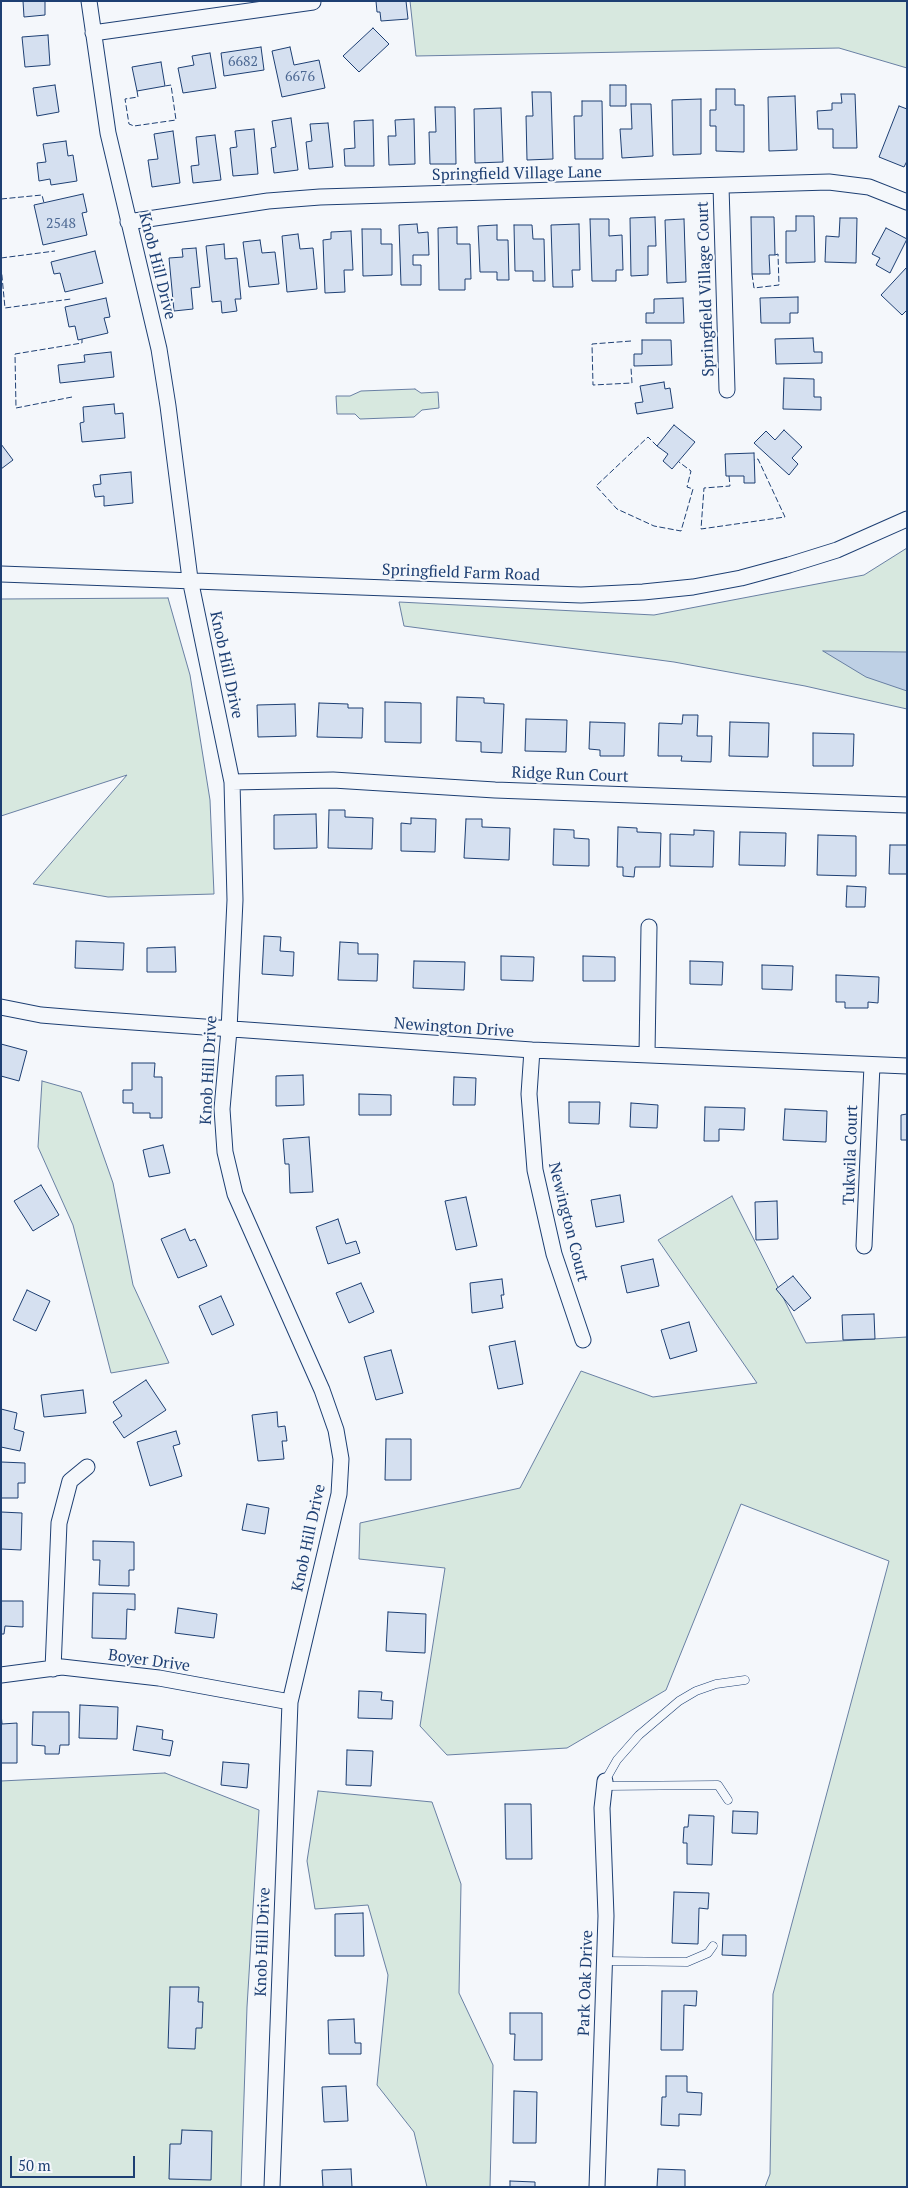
<!DOCTYPE html>
<style>
body{margin:0}
#map{position:relative;width:908px;height:2188px;overflow:hidden;background:#f4f7fb;font-family:"PT Serif",serif}
canvas{display:block}
.frame{position:absolute;inset:0;border:2px solid #1d3f73;pointer-events:none}
.scale{position:absolute;left:10px;top:2156px;width:125px;height:22px;box-sizing:border-box;border:2px solid #1d3f73;border-top:0;padding-left:6px;font-size:15px;line-height:18px;white-space:nowrap;color:#1d3f73;-webkit-text-stroke:4px #f4f7fb;paint-order:stroke}
</style>
<div id="map">
<canvas width="908" height="2188"></canvas>
<div class="frame"></div>
<div class="scale">50 m</div>
</div>
<script>
const ctx = document.querySelector('canvas').getContext('2d');
ctx.lineJoin = 'round';
function paint(path, color) {
  ctx.fillStyle = color;
  ctx.fill(path, 'evenodd');
}
function toPath(rows) {
  const path = new Path2D();
  for (const r of rows) {
    path.moveTo(r[0], r[1]);
    for (let i = 2; i < r.length; i += 2) path.lineTo(r[i], r[i + 1]);
  }
  return path;
}
function trace(path, color, width, dash) {
  ctx.strokeStyle = color;
  ctx.lineWidth = width;
  ctx.lineCap = dash ? 'butt' : 'round';
  ctx.setLineDash(dash || []);
  ctx.stroke(path);
}
function write(font, color, halo, rows, align = 'center') {
  ctx.font = font + ' "PT Serif",serif';
  ctx.lineWidth = 4;
  ctx.setLineDash([]);
  ctx.textBaseline = 'middle';
  ctx.strokeStyle = halo;
  ctx.fillStyle = color;
  for (const [text, x, y, turn = 0] of rows) {
    ctx.save();
    ctx.translate(x, y);
    ctx.rotate((+turn || 0) * Math.PI / 180);
    ctx.textAlign = isNaN(turn) ? turn : align;
    if (halo) ctx.strokeText(text, 0, 0);
    ctx.fillText(text, 0, 0);
    ctx.restore();
  }
}
const green = toPath([
 [410,1,907,1,907,68,839,48,416,56,410,1],
 [415,389,421,393,438,392,439,408,422,410,414,417,360,419,355,414,337,414,336,396,350,396,361,391,415,389],
 [907,548,907,709,805,686,674,662,404,626,399,602,654,615,864,575,907,548],
 [168,598,190,675,210,800,214,894,108,897,33,884,127,775,1,816,1,599,168,598],
 [42,1081,81,1092,113,1183,133,1285,169,1363,111,1373,73,1225,38,1147,42,1081],
 [732,1196,806,1343,907,1337,907,2187,765,2187,770,2174,773,1994,889,1561,741,1504,666,1690,567,1748,447,1755,420,1726,445,1568,359,1559,360,1523,520,1488,581,1371,653,1397,757,1383,658,1240,732,1196],
 [165,1773,259,1810,247,2007,241,2187,1,2187,1,1781,165,1773],
 [318,1791,432,1802,461,1884,459,1993,493,2065,490,2187,427,2187,414,2132,377,2085,388,1975,368,1905,315,1909,307,1861,318,1791]
]);
paint(green, '#d7e8df');
trace(green, '#687fa3', 1);
const water = toPath([
 [823,651,907,652,907,691,866,677,823,651]
]);
paint(water, '#bed0e5');
trace(water, '#687fa3', 1);
const building = toPath([
 [23,1,45,1,45,15,24,17,23,1],
 [376,1,406,1,408,19,381,21,380,12,377,12,376,1],
 [373,28,389,44,359,72,343,56,373,28],
 [48,35,50,65,25,67,22,37,48,35],
 [261,47,264,70,224,76,221,53,261,47],
 [290,47,294,65,319,60,325,88,282,97,272,51,290,47],
 [210,53,216,88,183,93,178,68,194,65,192,56,210,53],
 [161,62,165,86,137,91,132,67,161,62],
 [55,85,59,112,37,116,33,88,55,85],
 [610,85,626,85,626,106,610,106,610,85],
 [716,89,735,89,735,105,744,105,744,152,716,151,716,126,710,126,710,110,716,110,716,89],
 [532,92,551,92,553,159,527,160,526,116,533,116,532,92],
 [841,94,855,94,857,148,833,148,833,129,818,129,817,111,832,110,832,103,842,103,841,94],
 [795,96,797,150,769,151,768,97,795,96],
 [701,99,701,154,673,155,672,100,701,99],
 [582,101,602,101,603,159,575,159,574,116,582,116,582,101],
 [631,104,651,104,653,156,622,158,620,129,632,129,631,104],
 [899,106,907,109,907,161,904,167,879,157,899,106],
 [435,107,455,107,456,164,430,164,429,132,436,132,435,107],
 [501,108,503,162,475,163,474,109,501,108],
 [291,118,298,170,274,173,271,148,276,147,272,121,291,118],
 [414,119,415,164,389,165,388,136,396,136,395,120,414,119],
 [373,120,374,166,345,166,344,149,355,148,354,121,373,120],
 [328,123,333,167,309,169,306,142,312,141,310,124,328,123],
 [254,129,258,174,233,176,230,148,237,147,235,131,254,129],
 [173,131,180,183,152,187,148,160,158,159,154,134,173,131],
 [215,135,221,180,193,183,191,166,199,165,196,137,215,135],
 [66,141,68,156,73,155,77,181,51,185,50,179,39,181,37,163,46,162,43,144,66,141],
 [83,194,87,212,82,213,87,235,43,245,34,205,83,194],
 [796,216,814,216,815,262,786,263,786,231,796,231,796,216],
 [655,217,656,246,648,246,648,275,631,276,630,218,655,217],
 [751,217,774,217,775,255,769,255,770,274,752,274,751,217],
 [840,218,857,218,856,263,825,262,826,236,839,237,840,218],
 [590,219,609,219,609,236,622,235,623,270,616,270,616,281,592,281,590,219],
 [684,219,686,282,667,283,665,220,684,219],
 [417,224,418,233,428,232,429,255,413,255,413,265,421,265,421,285,401,285,399,225,417,224],
 [579,224,580,270,572,270,573,287,553,287,551,225,579,224],
 [497,225,497,240,508,240,509,280,497,280,497,272,480,272,478,226,497,225],
 [514,225,532,225,533,239,544,239,545,281,533,281,533,271,515,271,514,225],
 [457,227,457,244,470,244,471,279,465,279,465,290,439,290,438,228,457,227],
 [886,228,907,239,890,273,876,265,880,258,872,254,886,228],
 [362,229,381,229,381,244,392,244,392,275,363,276,362,229],
 [351,231,353,270,344,270,345,292,325,293,323,240,331,239,331,232,351,231],
 [298,234,300,249,313,248,317,289,287,292,282,236,298,234],
 [260,240,262,253,275,252,279,284,249,287,243,242,260,240],
 [224,244,225,259,237,258,241,299,235,299,237,311,222,313,221,301,212,302,206,246,224,244],
 [196,248,200,287,191,288,193,309,174,311,169,258,183,257,182,249,196,248],
 [95,251,103,283,65,292,60,273,54,274,51,262,95,251],
 [907,267,907,310,902,315,881,295,907,267],
 [798,297,798,313,790,313,790,323,761,323,760,298,798,297],
 [106,298,110,317,104,318,108,333,78,340,75,326,69,327,65,307,106,298],
 [683,298,684,323,646,323,646,313,654,313,654,299,683,298],
 [813,338,814,352,822,352,822,363,776,364,775,339,813,338],
 [642,340,671,340,672,365,634,366,634,354,642,354,642,340],
 [111,352,114,377,60,383,58,365,85,362,84,355,111,352],
 [784,378,814,379,814,397,821,397,821,410,783,409,784,378],
 [664,382,665,389,670,388,673,408,637,414,635,403,643,402,640,386,664,382],
 [114,404,115,414,123,413,125,438,82,442,80,423,84,422,83,407,114,404],
 [674,425,695,442,672,469,663,461,668,454,657,446,674,425],
 [784,430,802,447,792,458,798,464,789,475,754,443,766,431,775,440,784,430],
 [1,444,13,460,1,469,1,444],
 [754,453,755,483,744,483,744,476,726,476,725,454,754,453],
 [131,472,133,503,104,506,104,496,95,497,93,485,101,484,100,475,131,472],
 [457,697,484,698,484,703,504,704,502,753,481,752,481,742,456,741,457,697],
 [385,702,421,703,421,743,385,742,385,702],
 [319,703,348,704,348,708,363,708,362,738,317,737,319,703],
 [295,704,296,736,258,737,257,705,295,704],
 [683,715,698,715,697,736,712,736,711,762,681,761,682,756,658,756,659,723,682,724,683,715],
 [526,719,567,720,566,752,525,751,526,719],
 [590,722,625,723,624,756,600,756,600,750,589,749,590,722],
 [730,722,769,723,768,757,729,756,730,722],
 [813,733,854,734,853,766,813,766,813,733],
 [329,810,345,810,345,817,373,818,372,849,328,848,329,810],
 [316,814,317,848,274,849,274,815,316,814],
 [411,818,436,819,435,852,401,851,401,823,411,824,411,818],
 [466,819,482,819,482,827,510,828,509,860,464,858,466,819],
 [618,827,637,828,637,832,661,833,660,867,635,867,634,877,623,876,623,867,617,867,618,827],
 [554,829,574,830,574,838,589,839,589,866,553,865,554,829],
 [694,830,714,831,713,867,670,866,670,834,694,835,694,830],
 [740,832,786,833,785,866,739,865,740,832],
 [818,835,856,836,856,876,817,875,818,835],
 [890,845,907,845,907,874,889,874,890,845],
 [847,886,866,887,865,907,846,907,847,886],
 [264,936,281,937,280,951,294,952,293,976,262,974,264,936],
 [76,941,124,943,123,970,75,968,76,941],
 [340,942,358,943,358,954,378,954,377,981,338,980,340,942],
 [175,947,176,972,147,972,147,948,175,947],
 [501,956,534,957,533,981,501,980,501,956],
 [583,956,615,957,615,981,583,981,583,956],
 [414,961,465,962,464,990,413,988,414,961],
 [690,961,723,962,722,985,690,984,690,961],
 [762,965,793,966,792,990,762,989,762,965],
 [836,975,879,977,878,1003,868,1002,868,1008,845,1008,845,1002,836,1002,836,975],
 [1,1044,27,1051,19,1081,1,1076,1,1044],
 [132,1063,155,1063,154,1077,162,1077,162,1118,150,1118,150,1113,133,1113,133,1103,123,1103,123,1090,132,1090,132,1063],
 [303,1075,304,1105,276,1106,276,1076,303,1075],
 [454,1077,476,1078,475,1105,453,1105,454,1077],
 [359,1094,391,1095,391,1115,359,1115,359,1094],
 [569,1102,600,1102,599,1124,569,1123,569,1102],
 [631,1103,658,1105,657,1128,630,1127,631,1103],
 [705,1107,745,1108,744,1130,719,1129,719,1141,704,1141,705,1107],
 [785,1109,827,1111,826,1142,783,1140,785,1109],
 [907,1114,907,1140,901,1140,901,1115,907,1114],
 [309,1137,313,1192,290,1193,289,1164,285,1164,283,1139,309,1137],
 [163,1145,170,1173,149,1177,143,1150,163,1145],
 [41,1185,59,1215,33,1231,14,1201,41,1185],
 [620,1195,624,1222,596,1227,591,1200,620,1195],
 [466,1197,477,1246,456,1250,445,1201,466,1197],
 [777,1201,778,1239,756,1240,755,1202,777,1201],
 [338,1219,346,1244,356,1241,360,1253,328,1264,316,1227,338,1219],
 [185,1229,190,1241,195,1239,207,1266,178,1278,161,1239,185,1229],
 [653,1259,659,1286,627,1293,621,1266,653,1259],
 [793,1276,811,1298,794,1311,776,1289,793,1276],
 [502,1279,504,1295,501,1295,503,1308,472,1313,470,1283,502,1279],
 [361,1283,374,1312,349,1323,336,1293,361,1283],
 [27,1290,50,1301,36,1331,13,1320,27,1290],
 [221,1296,234,1325,212,1335,199,1306,221,1296],
 [874,1314,875,1339,843,1340,842,1315,874,1314],
 [689,1322,697,1351,670,1359,661,1330,689,1322],
 [515,1341,523,1384,498,1389,489,1346,515,1341],
 [391,1350,403,1393,376,1400,364,1357,391,1350],
 [146,1380,166,1410,124,1438,113,1422,122,1416,113,1402,146,1380],
 [83,1390,86,1413,44,1417,41,1395,83,1390],
 [1,1409,17,1413,14,1429,24,1432,20,1451,1,1447,1,1409],
 [277,1412,278,1427,285,1426,287,1441,282,1441,284,1459,258,1461,252,1415,277,1412],
 [176,1431,180,1444,173,1446,182,1476,150,1486,137,1442,176,1431],
 [386,1439,411,1439,411,1480,385,1480,386,1439],
 [1,1462,25,1463,25,1483,18,1483,18,1498,1,1498,1,1462],
 [247,1504,269,1508,265,1534,242,1530,247,1504],
 [1,1512,22,1513,21,1550,1,1549,1,1512],
 [93,1541,134,1542,134,1570,129,1570,129,1586,99,1585,100,1560,93,1560,93,1541],
 [93,1593,135,1594,135,1610,127,1609,126,1639,92,1638,93,1593],
 [1,1601,23,1601,23,1627,5,1626,4,1634,1,1634,1,1601],
 [178,1608,217,1614,214,1638,175,1633,178,1608],
 [388,1612,426,1614,425,1653,386,1651,388,1612],
 [359,1691,382,1692,381,1700,393,1701,392,1719,358,1718,359,1691],
 [80,1705,118,1707,117,1739,79,1738,80,1705],
 [33,1712,69,1712,69,1745,60,1745,59,1754,45,1754,45,1746,32,1745,33,1712],
 [1,1713,2,1724,17,1723,17,1763,1,1763,1,1713],
 [137,1726,163,1730,162,1739,173,1741,170,1756,133,1750,137,1726],
 [347,1750,373,1751,371,1786,346,1785,347,1750],
 [223,1762,249,1764,247,1788,221,1785,223,1762],
 [505,1804,531,1804,532,1859,506,1859,505,1804],
 [733,1811,758,1812,757,1834,732,1833,733,1811],
 [689,1815,714,1816,712,1865,687,1864,687,1843,683,1843,684,1827,688,1827,689,1815],
 [674,1892,709,1893,708,1909,699,1908,698,1944,672,1943,674,1892],
 [363,1913,364,1956,335,1956,335,1914,363,1913],
 [723,1935,746,1935,746,1956,722,1955,723,1935],
 [170,1987,199,1987,198,2002,203,2002,202,2028,196,2028,195,2049,168,2048,170,1987],
 [662,1991,697,1991,696,2006,684,2005,683,2050,661,2050,662,1991],
 [510,2013,542,2013,542,2060,514,2060,515,2034,510,2034,510,2013],
 [354,2019,355,2043,361,2043,361,2054,329,2054,328,2020,354,2019],
 [666,2076,687,2076,687,2092,702,2093,701,2115,679,2114,679,2126,661,2125,662,2097,666,2097,666,2076],
 [346,2086,348,2121,324,2122,322,2087,346,2086],
 [514,2091,537,2092,536,2143,513,2143,514,2091],
 [182,2130,212,2131,211,2180,169,2179,170,2144,181,2144,182,2130],
 [351,2169,352,2187,323,2187,322,2170,351,2169],
 [658,2169,685,2170,685,2187,657,2187,658,2169],
 [510,2181,535,2182,535,2187,510,2187,510,2181]
]);
paint(building, '#d5e0f0');
trace(building, '#1d3f73', 1);
const lane = toPath([
 [605,1781,617,1760,639,1735,679,1701,696,1691,716,1684,745,1680],
 [604,1786,718,1785,728,1800],
 [604,1961,687,1962,708,1953,713,1946]
]);
const street = toPath([
 [89,1,108,133,159,349,168,406,190,579,232,782,235,900,229,1030,222,1109,225,1152,235,1194,322,1390,336,1430,341,1459,339,1494,290,1702,272,2187],
 [93,33,313,2],
 [721,186,727,390],
 [128,222,268,201,320,197,829,182,869,187,907,202],
 [1,574,581,595,643,592,693,587,741,578,789,565,837,550,907,519],
 [232,782,333,780,495,790,907,805],
 [1,1007,41,1015,90,1019,532,1050,907,1066],
 [532,1050,529,1094,535,1170,554,1254,583,1340],
 [647,1054,649,927],
 [864,1246,872,1065],
 [53,1669,59,1523,70,1481,87,1467],
 [1,1675,62,1667,159,1678,290,1702],
 [597,2187,606,1916,602,1808,605,1781]
]);
trace(lane, '#1d3f73', 9);
trace(street, '#1d3f73', 17);
trace(lane, '#f4f7fb', 8);
trace(street, '#f4f7fb', 15);
trace(toPath([
 [137,91,138,97,125,99,129,124,134,126,176,120,171,85,165,86],
 [1,199,42,195,44,203],
 [1,258,55,251],
 [1,266,5,308,71,299],
 [752,274,754,288,779,285,778,254,775,255],
 [631,341,592,344,593,385,632,383,631,368],
 [72,397,16,408,15,354,82,343,82,339],
 [657,446,648,437,596,486,617,509,654,526,681,531,693,489,687,487,691,471,679,462],
 [729,476,730,486,704,488,701,529,785,517,758,459,754,460]
]), '#1d3f73', 1, [6, 2.5]);
write('14px', '#4b6792', null, [
 ["6682",243,62],
 ["6676",300,77],
 ["2548",61,224]
]);
write('16px', '#1d3f73', '#f4f7fb', [
 ["Springfield Village Lane",517,174,-1],
 ["Knob Hill Drive",157,266,76],
 ["Springfield Village Court",706,289,-92],
 ["Springfield Farm Road",461,573,2],
 ["Knob Hill Drive",226,665,78],
 ["Ridge Run Court",570,775,2],
 ["Newington Drive",454,1028,4],
 ["Knob Hill Drive",209,1070,-87],
 ["Tukwila Court",851,1155,-88],
 ["Newington Court",568,1222,76],
 ["Knob Hill Drive",309,1538,-78],
 ["Boyer Drive",149,1661,8],
 ["Knob Hill Drive",263,1942,-88],
 ["Park Oak Drive",586,1983,-88]
]);
</script>
